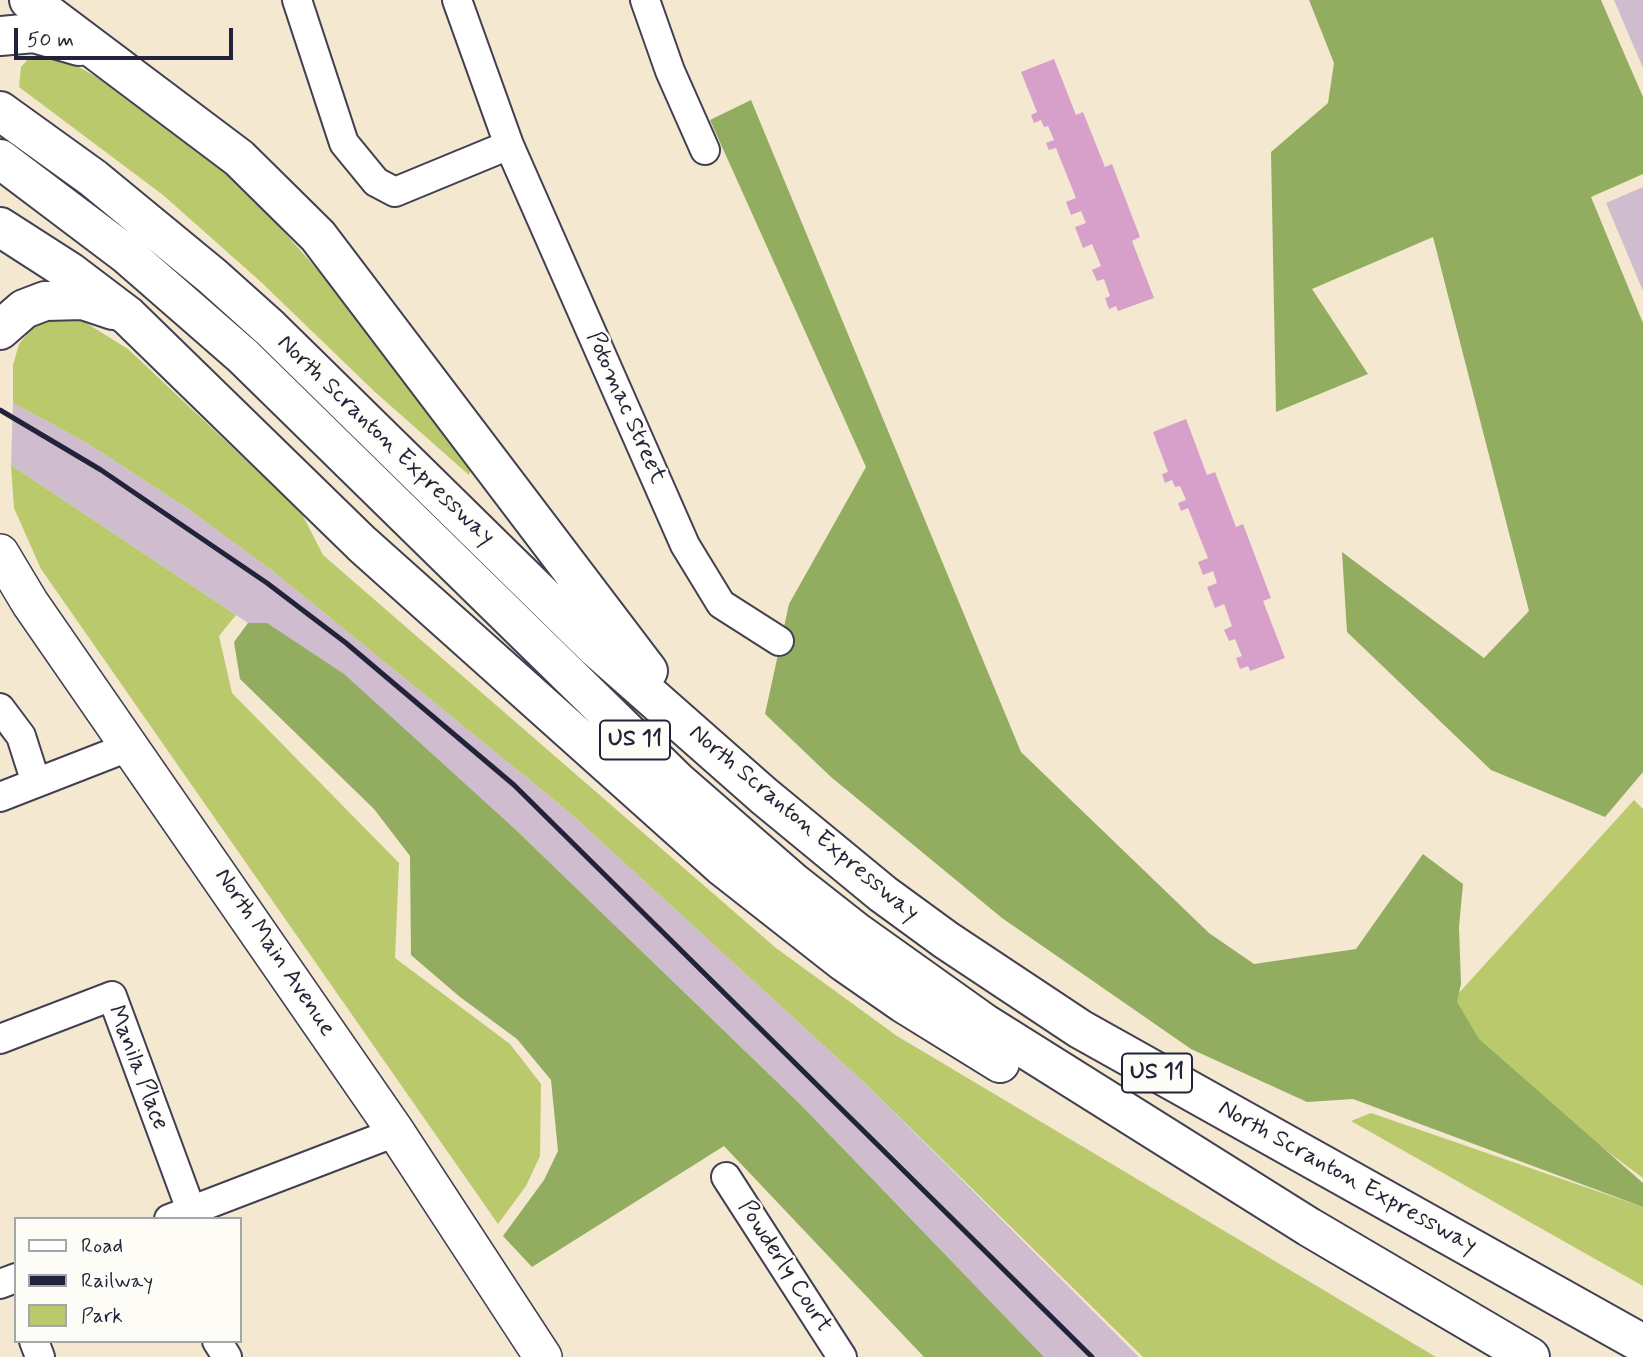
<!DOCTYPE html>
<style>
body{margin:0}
#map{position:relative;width:1643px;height:1357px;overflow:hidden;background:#f4e8d0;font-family:Mynerve,sans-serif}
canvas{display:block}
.legend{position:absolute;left:14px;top:1217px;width:228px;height:126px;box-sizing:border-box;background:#fdfcf7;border:2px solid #a5a5ac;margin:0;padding:9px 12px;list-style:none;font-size:21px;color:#22223b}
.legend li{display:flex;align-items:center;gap:14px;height:35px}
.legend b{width:35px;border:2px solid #a5a5ac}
.scale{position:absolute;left:14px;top:28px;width:219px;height:32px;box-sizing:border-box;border:4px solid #22223b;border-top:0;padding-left:9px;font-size:21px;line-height:24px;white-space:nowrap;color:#22223b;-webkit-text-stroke:5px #fdfcf7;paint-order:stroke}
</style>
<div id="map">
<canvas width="1643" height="1357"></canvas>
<ul class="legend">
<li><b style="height:9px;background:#fff"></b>Road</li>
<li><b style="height:9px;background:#22223b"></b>Railway</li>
<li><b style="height:19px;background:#b9c96c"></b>Park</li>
</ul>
<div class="scale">50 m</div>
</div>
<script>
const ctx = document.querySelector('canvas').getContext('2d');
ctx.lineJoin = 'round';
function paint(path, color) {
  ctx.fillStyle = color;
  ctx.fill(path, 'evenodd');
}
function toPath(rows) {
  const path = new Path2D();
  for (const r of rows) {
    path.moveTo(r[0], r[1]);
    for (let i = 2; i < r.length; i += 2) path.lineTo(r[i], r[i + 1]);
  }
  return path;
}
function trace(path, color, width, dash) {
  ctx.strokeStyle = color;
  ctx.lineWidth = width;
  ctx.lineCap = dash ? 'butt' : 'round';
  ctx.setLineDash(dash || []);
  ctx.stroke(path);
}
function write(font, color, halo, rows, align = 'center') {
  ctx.font = font + ' Mynerve,sans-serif';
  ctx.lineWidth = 5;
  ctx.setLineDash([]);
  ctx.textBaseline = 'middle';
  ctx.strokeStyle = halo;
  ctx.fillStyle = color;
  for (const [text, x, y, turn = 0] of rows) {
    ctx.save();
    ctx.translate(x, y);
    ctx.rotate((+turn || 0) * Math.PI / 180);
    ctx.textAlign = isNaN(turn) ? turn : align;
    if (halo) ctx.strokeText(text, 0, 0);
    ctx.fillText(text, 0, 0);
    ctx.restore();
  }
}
paint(toPath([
 [1614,0,1643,0,1643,68],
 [1643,187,1643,291,1606,203],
 [13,403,87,443,187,508,274,572,569,812,868,1086,1139,1357,1044,1357,801,1105,516,830,267,623,248,623,11,465]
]), '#cfbdcf');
paint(toPath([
 [31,56,59,56,100,79,190,143,254,198,338,293,472,466,469,475,375,392,261,282,163,195,19,87,21,67],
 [67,311,128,349,301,512,323,555,776,948,897,1036,1436,1357,1143,1357,868,1086,569,812,274,572,187,508,87,443,13,403,13,365,19,344,36,323],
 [11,465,236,615,219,636,232,693,399,863,395,958,510,1044,541,1084,540,1156,526,1186,498,1224,41,569,14,508],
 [1634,800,1643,809,1643,1178,1451,1035,1448,1005],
 [1371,1113,1643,1207,1643,1286,1351,1121]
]), '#b9c96c');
paint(toPath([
 [1309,0,1601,0,1643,97,1643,174,1591,197,1643,323,1643,772,1605,817,1491,770,1347,632,1342,552,1484,658,1529,611,1433,237,1312,289,1368,374,1276,412,1271,152,1328,103,1334,63],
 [751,100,1021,752,1209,933,1254,964,1356,949,1423,854,1463,884,1459,927,1461,984,1457,1002,1479,1039,1643,1183,1643,1207,1353,1099,1307,1102,1191,1049,1002,918,831,777,765,714,789,604,866,467,710,120],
 [248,623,267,623,344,674,516,830,801,1105,1044,1357,924,1357,724,1146,532,1267,503,1236,544,1180,558,1151,551,1080,517,1039,460,997,411,955,410,856,374,809,240,679,234,642]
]), '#92ad60');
paint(toPath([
 [1054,59,1076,115,1083,112,1105,167,1112,164,1140,237,1132,241,1154,298,1118,311,1116,306,1109,309,1105,298,1110,296,1104,279,1097,281,1092,270,1101,266,1092,244,1083,248,1075,227,1086,223,1081,211,1071,215,1066,202,1076,198,1056,148,1049,150,1046,143,1054,140,1048,126,1044,127,1041,120,1034,123,1031,115,1037,112,1021,72],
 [1186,419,1207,475,1215,472,1236,527,1243,524,1271,598,1263,601,1285,658,1250,671,1248,666,1240,669,1236,658,1242,656,1235,639,1229,641,1224,630,1232,626,1224,604,1215,608,1207,587,1217,583,1213,571,1203,575,1198,562,1208,558,1188,508,1181,511,1178,503,1186,500,1180,486,1175,487,1172,480,1165,483,1162,474,1168,472,1153,432]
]), '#d6a0cb');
const minor = toPath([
 [297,0,344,143,376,182,395,192,509,145],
 [457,0,509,145,685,545,721,604,779,641],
 [645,0,670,71,705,150],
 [0,708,21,736,36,783],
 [0,797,131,746],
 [0,1039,112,996,191,1210],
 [726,1177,842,1357],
 [169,1219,396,1132],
 [0,1284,16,1278],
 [34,1341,40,1357],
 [217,1341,227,1357]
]);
const major = toPath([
 [0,553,30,603,396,1132,543,1357]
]);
const highway = toPath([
 [29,0,239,158,318,236,648,671],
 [0,36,34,33,79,46],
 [0,111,93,178,212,276,270,328,595,647,764,796,883,894,946,940,1080,1029,1643,1344],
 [0,159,126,254,243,356,677,781,794,883,855,931,984,1023,1309,1227,1530,1357],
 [0,227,70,272,128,316,362,544,723,867,844,962,903,1003,1000,1063],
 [0,330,24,309,45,301,83,300,113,310]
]);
trace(minor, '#424051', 32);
trace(major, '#424051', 40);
trace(highway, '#424051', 42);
trace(minor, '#fff', 28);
trace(major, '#fff', 37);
trace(highway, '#fff', 38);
trace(toPath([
 [0,410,101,470,267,583,346,643,514,785,1092,1357]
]), '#22223b', 5);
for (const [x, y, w] of [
 [635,740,70],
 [1157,1073,70]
]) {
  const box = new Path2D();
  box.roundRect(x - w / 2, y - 19.5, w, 39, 5);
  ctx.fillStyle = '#fdfcf7';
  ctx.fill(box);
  trace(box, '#22223b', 2);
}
write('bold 23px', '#22223b', null, [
 ["US 11",635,740],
 ["US 11",1157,1073]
]);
write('24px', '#22223b', '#fdfcf7', [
 ["Potomac Street",625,408,66],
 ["North Scranton Expressway",385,441,44],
 ["North Scranton Expressway",803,824,40],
 ["North Main Avenue",274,953,56],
 ["Manila Place",137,1068,69],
 ["North Scranton Expressway",1347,1178,29],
 ["Powderly Court",784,1267,57]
]);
</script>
